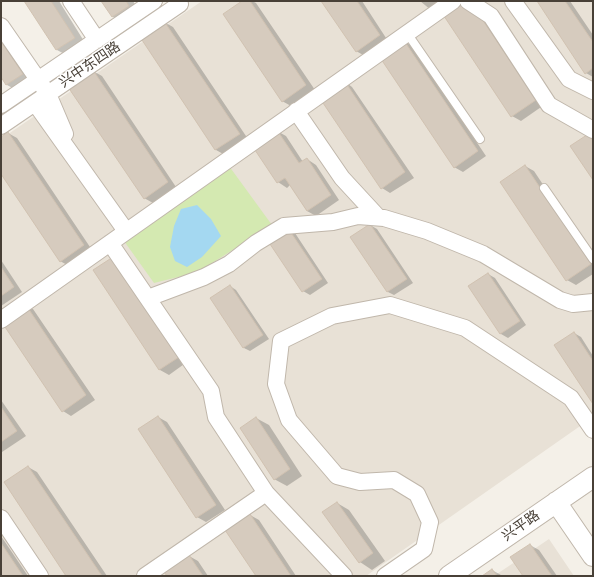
<!DOCTYPE html>
<meta charset="utf-8">
<style>
body{margin:0}
#map{position:relative;width:594px;height:577px;overflow:hidden;background:#f4f0e8;font-family:"Fira Sans",sans-serif}
canvas{display:block}
.frame{position:absolute;inset:0;border:2px solid #484037;pointer-events:none}
</style>
<div id="map">
<canvas width="594" height="577"></canvas>
<div class="frame"></div>
</div>
<script>
const ctx = document.querySelector('canvas').getContext('2d');
ctx.lineJoin = 'round';
function paint(path, color) {
  ctx.fillStyle = color;
  ctx.fill(path, 'evenodd');
}
function toPath(rows) {
  const path = new Path2D();
  for (const r of rows) {
    path.moveTo(r[0], r[1]);
    for (let i = 2; i < r.length; i += 2) path.lineTo(r[i], r[i + 1]);
  }
  return path;
}
function trace(path, color, width, dash) {
  ctx.strokeStyle = color;
  ctx.lineWidth = width;
  ctx.lineCap = dash ? 'butt' : 'round';
  ctx.setLineDash(dash || []);
  ctx.stroke(path);
}
function write(font, color, halo, rows, align = 'center') {
  ctx.font = font + ' "Fira Sans","Noto Sans SC",sans-serif';
  ctx.lineWidth = 3;
  ctx.setLineDash([]);
  ctx.textBaseline = 'middle';
  ctx.strokeStyle = halo;
  ctx.fillStyle = color;
  for (const [text, x, y, turn = 0] of rows) {
    ctx.save();
    ctx.translate(x, y);
    ctx.rotate((+turn || 0) * Math.PI / 180);
    ctx.textAlign = isNaN(turn) ? turn : align;
    if (halo) ctx.strokeText(text, 0, 0);
    ctx.fillText(text, 0, 0);
    ctx.restore();
  }
}
paint(toPath([
 [202,1,593,1,593,417,366,576,1,576,1,139],
 [549,539,574,576,494,576]
]), '#e8e1d6');
paint(toPath([
 [229,166,272,225,198,272,154,283,124,241]
]), '#d4e9b1');
paint(toPath([
 [197,205,211,219,221,236,202,257,187,267,175,261,170,247,174,226,181,209]
]), '#a4d8f1');
paint(toPath([
 [25,1,59,1,87,46,70,57,57,50],
 [103,1,133,1,141,14,126,24,113,17],
 [243,1,252,1,256,3,315,90,291,106,282,101],
 [323,1,362,1,388,41,365,56,356,51],
 [420,1,444,1,431,10],
 [474,1,544,105,521,121,512,116],
 [538,1,570,1,593,35,593,77,586,73],
 [164,22,173,27,248,139,225,155,216,150,141,37],
 [1,30,35,82,20,92,7,85,1,76],
 [403,41,412,46,486,156,463,172,454,167],
 [93,71,102,76,176,187,153,203,144,198],
 [344,81,352,87,414,178,390,193,382,188],
 [277,131,286,136,303,162,307,159,316,165,339,200,316,216,307,211,290,185,287,188,278,182,254,147],
 [8,133,17,138,92,250,69,266,60,261,1,172,1,138],
 [525,166,534,171,593,260,593,274,576,285,567,280],
 [370,225,377,229,413,283,394,295,388,292,352,237],
 [288,229,295,233,328,283,310,295,303,291],
 [1,260,22,292,1,306],
 [94,270,187,362,169,375,160,370],
 [488,274,495,278,526,325,508,338,501,334,470,286],
 [230,286,236,290,269,339,250,351,244,348,211,298],
 [24,303,33,309,95,400,71,416,63,411],
 [574,333,581,337,593,356,593,402],
 [1,400,26,436,2,452,1,451],
 [158,417,167,422,225,510,206,522,197,517],
 [256,418,269,425,302,476,287,486,274,479],
 [28,467,37,472,107,576,67,576],
 [337,503,349,510,385,561,372,570,360,562],
 [250,515,259,520,296,576,257,576],
 [1,536,28,576,1,576],
 [530,545,539,550,557,576,525,576],
 [189,556,198,561,208,576,169,576],
 [492,570,501,575,502,576,484,576]
]), '#0003');
const building = toPath([
 [24,1,51,1,75,38,56,50,24,1],
 [101,1,126,1,129,6,112,17,101,1],
 [242,1,250,1,306,85,282,102,223,14,242,1],
 [321,1,357,1,380,35,356,52,321,1],
 [454,1,470,1,536,100,511,117,440,10,454,1],
 [537,1,565,1,593,42,593,68,585,74,537,1],
 [164,21,240,134,215,150,140,37,164,21],
 [403,39,478,151,454,168,379,56,403,39],
 [1,41,23,74,6,85,1,77,1,41],
 [93,70,168,182,144,199,68,87,93,70],
 [344,80,405,172,381,189,319,97,344,80],
 [277,130,299,163,307,158,331,195,307,211,285,178,277,183,253,147,277,130],
 [593,131,593,180,570,146,593,131],
 [8,132,84,245,60,262,1,174,1,137,8,132],
 [525,165,591,264,566,281,500,182,525,165],
 [370,224,407,279,387,292,350,237,370,224],
 [288,228,322,279,302,292,268,241,288,228],
 [113,257,179,357,159,370,93,270,113,257],
 [1,267,14,287,1,296,1,267],
 [488,273,520,321,500,334,468,286,488,273],
 [230,285,263,335,243,348,210,298,230,285],
 [24,302,86,395,62,412,1,321,24,302],
 [574,332,593,361,593,404,554,345,574,332],
 [1,407,17,431,1,442,1,407],
 [158,416,216,505,196,518,138,429,158,416],
 [256,417,290,469,274,480,240,428,256,417],
 [28,466,102,576,66,576,4,482,28,466],
 [337,502,373,553,359,563,322,512,337,502],
 [250,514,291,576,256,576,225,530,250,514],
 [1,543,23,576,1,576,1,543],
 [530,544,552,576,523,576,510,557,530,544],
 [189,555,203,576,167,576,164,572,189,555],
 [492,569,497,576,482,576,492,569]
]);
paint(building, '#d6cbbe');
trace(building, '#d1c2b1', 1);
const service = toPath([
 [407,33,480,139],
 [544,188,593,259]
]);
const minor = toPath([
 [71,1,97,40],
 [468,1,491,16,549,105,593,130],
 [513,1,569,79,593,91],
 [1,26,48,94,65,134],
 [35,103,126,231],
 [1,105,154,1],
 [296,111,342,178,378,217],
 [1,126,180,4],
 [110,243,211,391,216,417,266,493,344,576],
 [148,298,204,277,229,264,256,243,284,226,333,222,358,216,384,218,427,231,483,254,560,300,573,304,593,302],
 [1,320,453,1],
 [1,518,40,576],
 [145,576,266,493],
 [385,576,424,549,430,522,417,494,394,480,360,482,337,476,289,420,276,384,281,341,332,316,390,305,465,328,571,398,593,430]
]);
const tertiary = toPath([
 [556,502,593,556],
 [449,576,593,477]
]);
trace(service, '#c0b7ab', 10);
trace(minor, '#c0b7ab', 18);
trace(tertiary, '#c0b7ab', 22);
trace(service, '#fff', 8);
trace(minor, '#fff', 16);
trace(tertiary, '#fff', 20);
write('14px', '#484037', '#fff', [
 ["兴中东四路",90,65,-34],
 ["兴平路",521,526,-35]
]);
</script>
